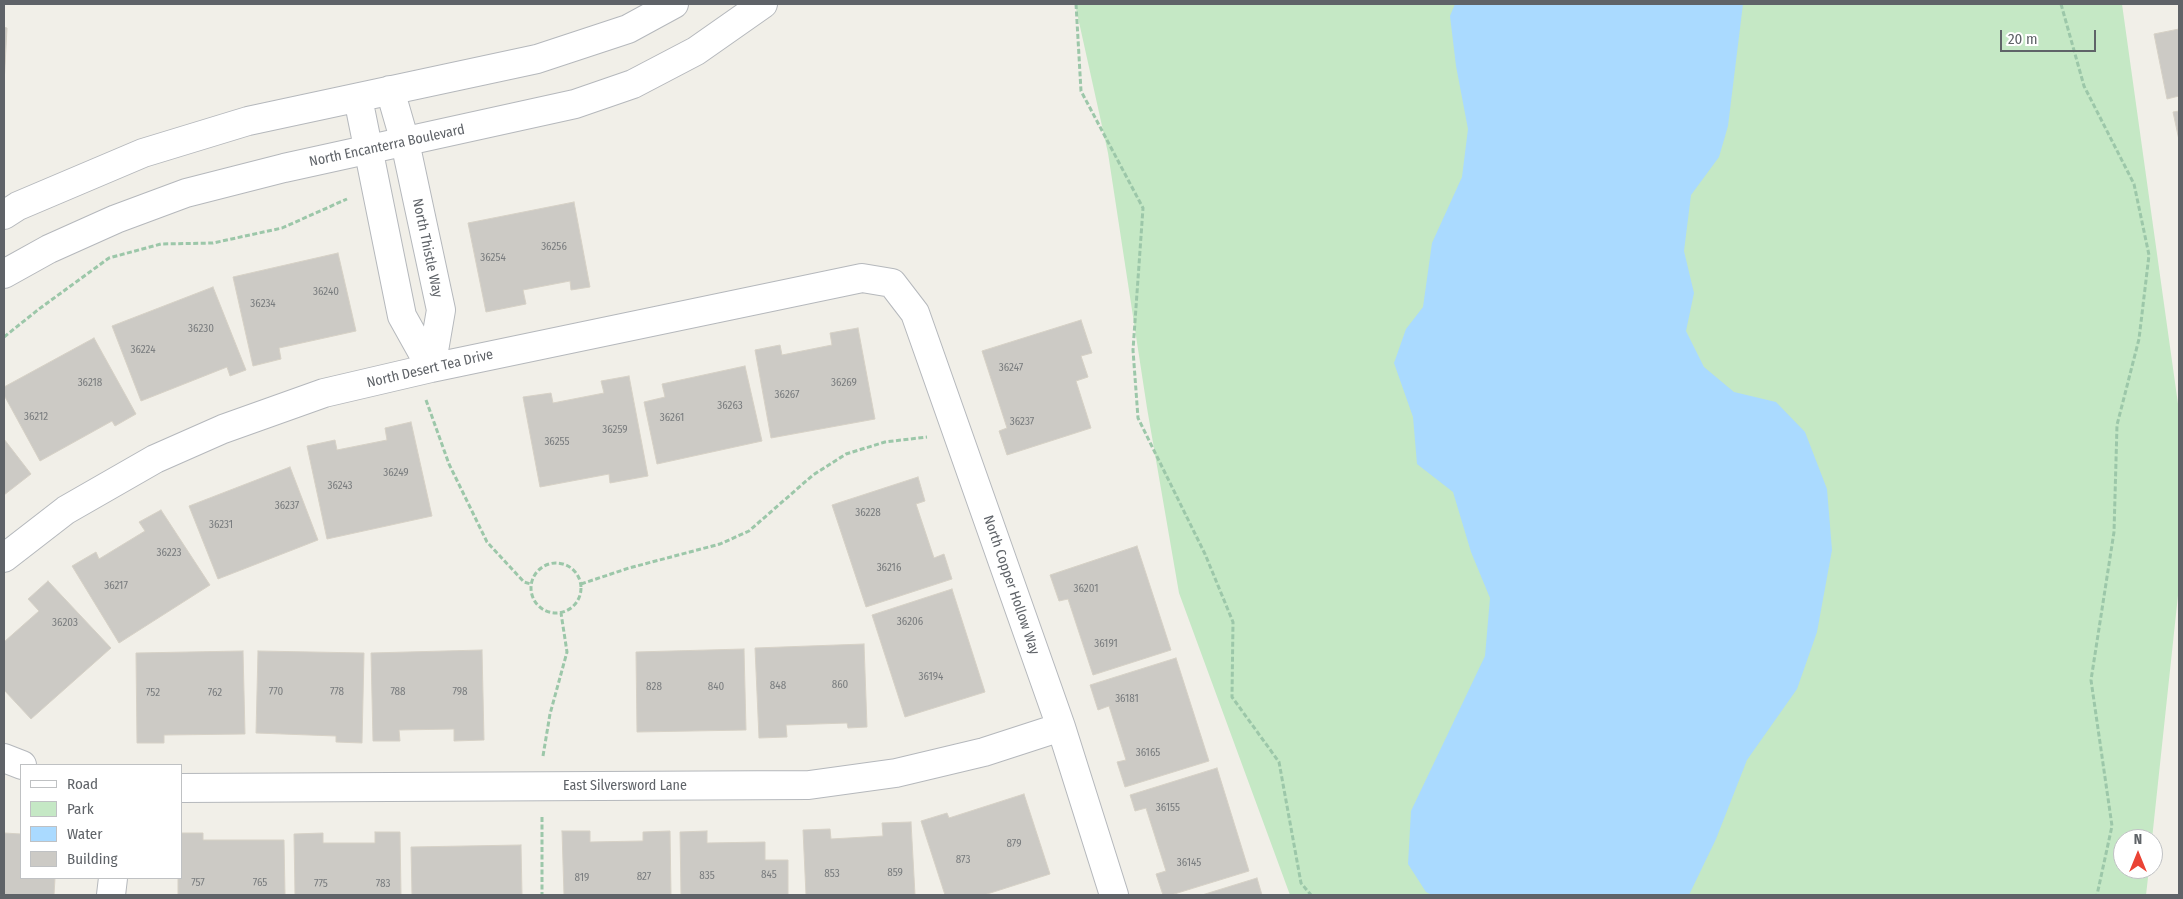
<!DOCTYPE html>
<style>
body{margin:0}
#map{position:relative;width:2183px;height:899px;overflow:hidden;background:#f1efe8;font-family:"Fira Sans Condensed",sans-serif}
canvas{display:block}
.frame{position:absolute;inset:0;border:5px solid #5f6368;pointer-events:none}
.legend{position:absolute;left:20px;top:764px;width:162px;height:115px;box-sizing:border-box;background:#fff;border:1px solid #bfc1c3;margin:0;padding:6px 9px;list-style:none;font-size:15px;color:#5f6368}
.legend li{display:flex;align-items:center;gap:10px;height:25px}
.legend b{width:25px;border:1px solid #bfc1c3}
.north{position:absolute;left:2113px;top:829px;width:50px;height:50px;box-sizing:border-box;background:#fff;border:1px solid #bfc1c3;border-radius:50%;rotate:0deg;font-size:14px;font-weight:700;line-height:20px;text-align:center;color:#5f6368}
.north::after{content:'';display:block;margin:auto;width:18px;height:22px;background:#ea4335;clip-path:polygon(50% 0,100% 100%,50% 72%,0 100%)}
.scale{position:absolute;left:2000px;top:30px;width:96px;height:22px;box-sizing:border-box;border:2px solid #5f6368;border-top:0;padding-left:6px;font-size:15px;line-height:18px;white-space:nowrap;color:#5f6368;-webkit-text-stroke:4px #fff;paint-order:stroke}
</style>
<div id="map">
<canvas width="2183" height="899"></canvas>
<div class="frame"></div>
<ul class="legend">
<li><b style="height:6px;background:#fff"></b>Road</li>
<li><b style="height:14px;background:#c5e8c5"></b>Park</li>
<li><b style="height:14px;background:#aadaff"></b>Water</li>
<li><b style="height:14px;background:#cccac5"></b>Building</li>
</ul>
<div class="north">N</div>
<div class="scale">20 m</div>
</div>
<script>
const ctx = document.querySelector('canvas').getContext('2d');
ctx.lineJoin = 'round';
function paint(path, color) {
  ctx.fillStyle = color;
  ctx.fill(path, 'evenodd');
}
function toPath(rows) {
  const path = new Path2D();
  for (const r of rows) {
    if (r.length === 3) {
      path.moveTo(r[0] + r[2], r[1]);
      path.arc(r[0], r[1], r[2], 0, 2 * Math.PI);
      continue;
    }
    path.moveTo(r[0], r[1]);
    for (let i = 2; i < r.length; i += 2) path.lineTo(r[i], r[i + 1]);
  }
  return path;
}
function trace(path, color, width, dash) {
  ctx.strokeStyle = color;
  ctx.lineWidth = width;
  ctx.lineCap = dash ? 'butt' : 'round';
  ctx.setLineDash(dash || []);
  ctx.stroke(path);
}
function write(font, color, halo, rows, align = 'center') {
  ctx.font = font + ' "Fira Sans Condensed",sans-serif';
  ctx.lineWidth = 4.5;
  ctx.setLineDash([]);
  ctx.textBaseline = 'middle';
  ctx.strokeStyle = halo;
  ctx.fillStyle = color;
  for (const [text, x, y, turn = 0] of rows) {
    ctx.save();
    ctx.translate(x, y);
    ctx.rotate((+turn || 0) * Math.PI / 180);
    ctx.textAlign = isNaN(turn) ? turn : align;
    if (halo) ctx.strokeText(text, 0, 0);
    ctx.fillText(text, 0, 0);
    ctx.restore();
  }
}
paint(toPath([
 [1075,4,2122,4,2179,411,2179,586,2152,839,2123,839,2123,869,2149,869,2146,895,1290,895,1179,593,1147,408,1108,153]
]), '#c5e8c5');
paint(toPath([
 [1455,4,1743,4,1728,126,1719,157,1691,195,1684,251,1694,293,1686,331,1704,367,1734,392,1776,402,1805,432,1827,489,1832,550,1817,632,1797,689,1747,760,1716,839,1689,895,1432,895,1426,892,1408,864,1411,811,1485,656,1490,598,1471,552,1453,492,1417,464,1413,417,1394,363,1406,329,1423,307,1432,243,1462,177,1468,129,1456,66,1450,16]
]), '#aadaff');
const building = toPath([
 [4,27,7,28,4,84,4,27],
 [2179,29,2179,96,2167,99,2154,34,2179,29],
 [2179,111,2179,140,2173,112,2179,111],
 [574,202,590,287,571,290,570,281,523,290,526,304,486,312,468,223,574,202],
 [338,253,356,331,279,348,281,359,253,366,233,277,338,253],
 [213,287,246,370,230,376,227,367,141,401,112,326,213,287],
 [1081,320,1092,353,1081,356,1088,377,1076,381,1091,428,1007,455,999,431,1007,428,982,351,1081,320],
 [858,328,875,419,771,438,755,350,780,345,782,355,832,345,830,333,858,328],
 [94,338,136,414,115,426,112,421,40,461,4,395,4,387,94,338],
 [745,366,762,441,657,464,644,402,665,397,662,384,745,366],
 [629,376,648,476,610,483,609,474,540,487,523,397,551,393,553,403,604,393,601,381,629,376],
 [411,422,432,516,327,539,307,446,335,440,337,450,387,440,385,428,411,422],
 [4,439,31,474,4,495,4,439],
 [290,467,318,540,218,579,189,506,290,467],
 [918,477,925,501,916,504,934,558,944,554,952,579,866,607,832,505,918,477],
 [161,510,210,585,119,643,72,566,96,552,99,559,145,531,139,522,161,510],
 [1137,546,1171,650,1093,675,1068,599,1059,601,1050,575,1137,546],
 [48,581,111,648,31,719,4,690,4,642,39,611,28,599,48,581],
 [952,589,985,692,905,717,872,615,952,589],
 [864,644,867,727,848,728,847,723,786,725,787,737,759,738,755,648,864,644],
 [744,649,746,730,637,732,636,652,744,649],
 [482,650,484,740,454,741,454,729,399,730,400,741,373,741,371,653,482,650],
 [243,651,245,734,164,735,164,743,137,743,136,653,243,651],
 [258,651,364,653,362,743,336,742,336,736,256,733,258,651],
 [1176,658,1209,761,1125,787,1117,762,1126,760,1109,706,1098,710,1090,685,1176,658],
 [1217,768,1249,871,1171,895,1163,895,1156,874,1166,871,1146,808,1135,811,1130,795,1217,768],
 [1024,794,1050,874,984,895,945,895,921,821,947,813,949,818,1024,794],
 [911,822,915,895,806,895,803,830,830,829,831,839,883,836,882,823,911,822],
 [562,831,590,831,590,842,643,841,643,832,670,831,671,895,564,895,562,831],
 [707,831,707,843,765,842,765,860,788,860,788,895,681,895,680,832,707,831],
 [375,832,400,832,401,895,295,895,294,834,323,833,323,843,375,843,375,832],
 [4,833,21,834,21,878,55,878,54,895,4,895,4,833],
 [181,833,203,833,203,840,284,840,285,895,178,895,178,878,181,878,181,833],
 [521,845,522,895,412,895,411,847,521,845],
 [1257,878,1262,895,1202,895,1257,878]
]);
paint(building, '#cccac5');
trace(building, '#d6d1c6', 1);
const minor = toPath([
 [390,90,405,142,441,310,431,368],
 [358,98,402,316,431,368],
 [4,215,18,206,143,153,248,121,537,59,628,29,674,4],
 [4,274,49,249,116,219,186,193,284,168,575,104,633,84,696,51,763,4],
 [4,558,66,510,155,459,223,429,324,393,431,368,862,278,892,283,915,313,1061,727,1114,895],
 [4,758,22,765],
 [181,788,809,785,896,773,984,752,1061,727],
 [111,895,113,878]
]);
trace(minor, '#b5b8bc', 30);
trace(toPath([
 [1076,4,1081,91,1143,208,1133,350,1138,418,1205,554,1233,622,1232,697,1279,762,1301,883,1311,895],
 [2061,4,2084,86,2134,184,2149,255,2139,339,2117,425,2114,532,2091,680,2112,826,2097,895],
 [4,337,39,309,109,258,161,244,213,243,282,228,347,199],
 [426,400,449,464,487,542,524,582,531,584],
 [556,588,25],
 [581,584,629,568,720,544,749,531,813,475,846,454,885,442,927,437],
 [543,756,550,714,567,652,561,613],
 [542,817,542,895]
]), '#9cc7a9', 3, [5, 2.5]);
trace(minor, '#fff', 28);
write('11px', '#7a7d7f', null, [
 ["36256",554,247],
 ["36254",493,258],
 ["36240",326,292],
 ["36234",263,304],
 ["36230",201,329],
 ["36224",143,350],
 ["36247",1011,368],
 ["36218",90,383],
 ["36269",844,383],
 ["36267",787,395],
 ["36263",730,406],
 ["36212",36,417],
 ["36261",672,418],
 ["36237",1022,422],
 ["36259",615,430],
 ["36255",557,442],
 ["36249",396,473],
 ["36243",340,486],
 ["36237",287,506],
 ["36228",868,513],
 ["36231",221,525],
 ["36223",169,553],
 ["36216",889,568],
 ["36217",116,586],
 ["36201",1086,589],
 ["36206",910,622],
 ["36203",65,623],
 ["36191",1106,644],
 ["36194",931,677],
 ["860",840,685],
 ["848",778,686],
 ["828",654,687],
 ["840",716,687],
 ["770",276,692],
 ["778",337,692],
 ["788",398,692],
 ["798",460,692],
 ["752",153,693],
 ["762",215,693],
 ["36181",1127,699],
 ["36165",1148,753],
 ["36155",1168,808],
 ["879",1014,844],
 ["873",963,860],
 ["36145",1189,863],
 ["859",895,873],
 ["853",832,874],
 ["845",769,875],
 ["835",707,876],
 ["827",644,877],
 ["819",582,878],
 ["757",198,883],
 ["765",260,883],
 ["775",321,884],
 ["783",383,884]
]);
write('14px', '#5f6368', '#fff', [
 ["North Encanterra Boulevard",387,146,-12],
 ["North Thistle Way",427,248,78],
 ["North Desert Tea Drive",430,369,-13],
 ["North Copper Hollow Way",1011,585,71],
 ["East Silversword Lane",625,786]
]);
</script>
